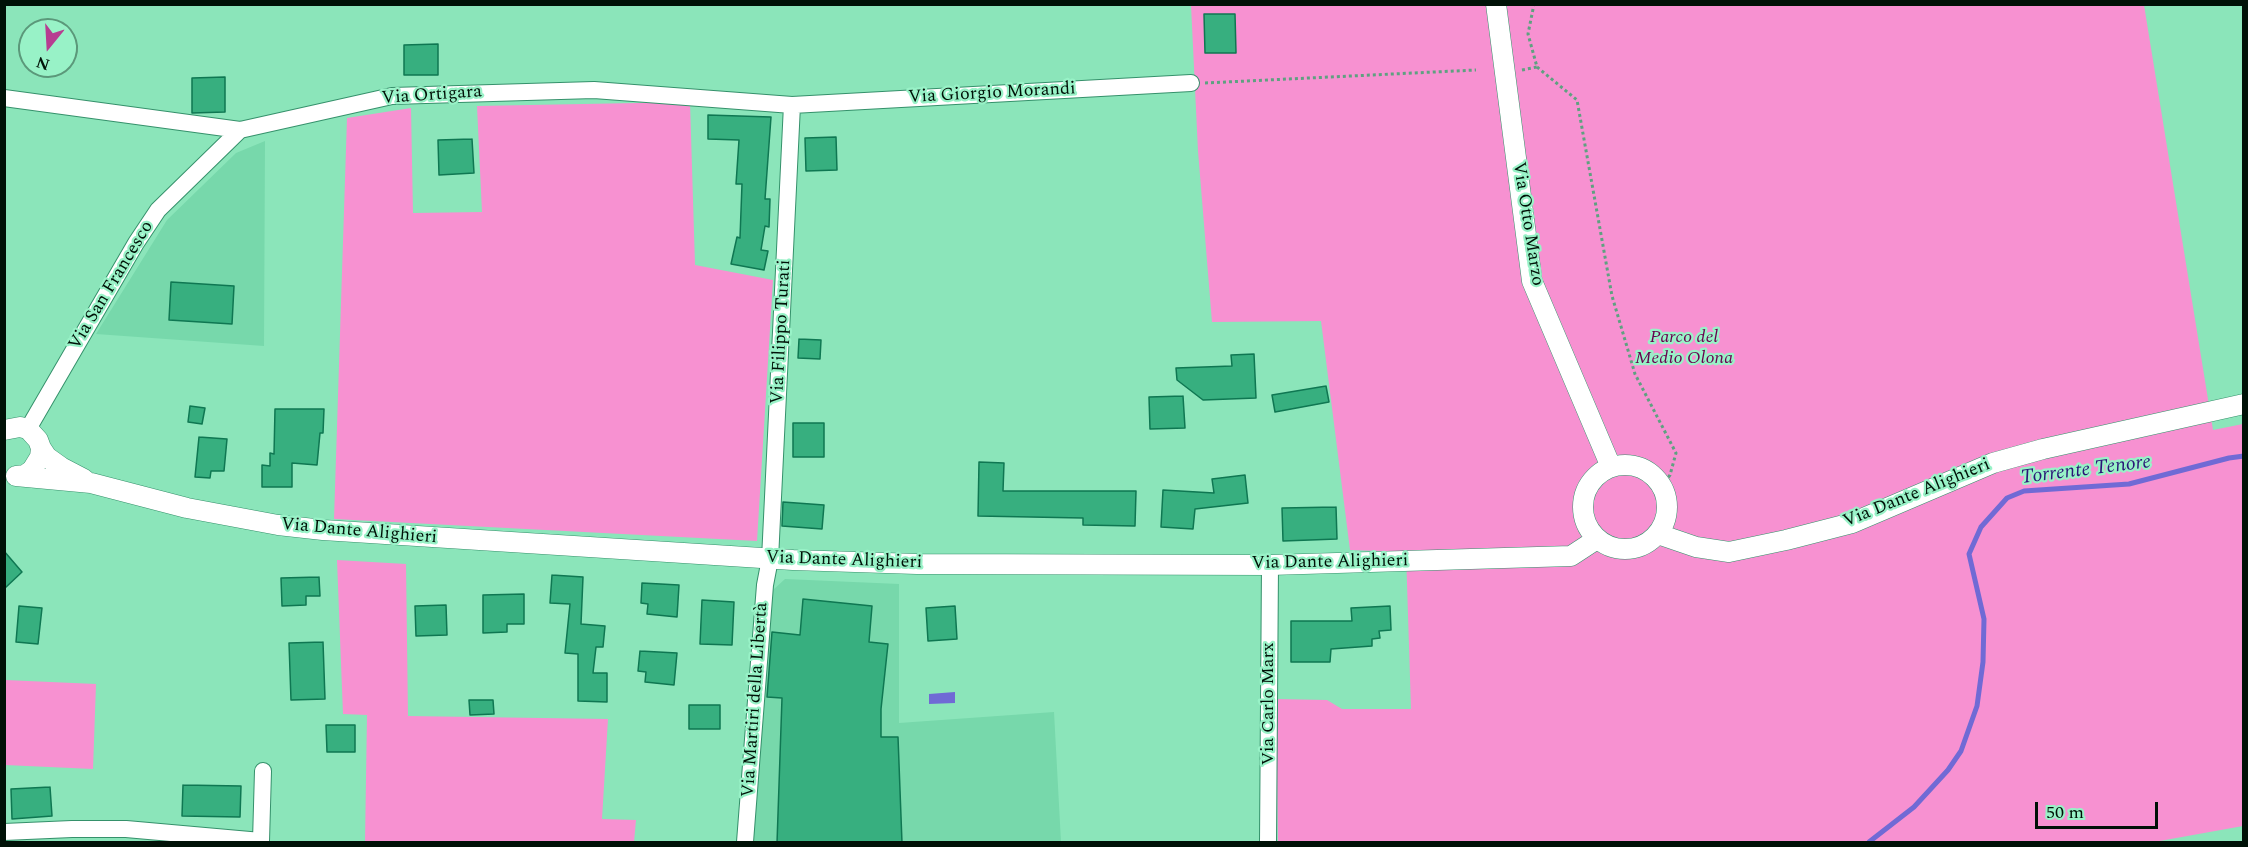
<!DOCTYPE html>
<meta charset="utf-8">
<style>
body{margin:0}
#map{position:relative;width:2248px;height:847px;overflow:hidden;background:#8be5ba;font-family:Spectral,serif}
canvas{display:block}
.frame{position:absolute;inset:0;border:6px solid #001107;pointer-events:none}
.north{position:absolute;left:18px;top:18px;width:60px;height:60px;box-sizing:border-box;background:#98f2c7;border:2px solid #5b987a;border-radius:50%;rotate:198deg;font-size:16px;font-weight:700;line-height:24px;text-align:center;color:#001107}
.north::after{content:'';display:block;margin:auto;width:21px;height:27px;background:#b73d91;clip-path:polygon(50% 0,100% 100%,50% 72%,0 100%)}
.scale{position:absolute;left:2035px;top:802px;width:123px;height:27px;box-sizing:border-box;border:3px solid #001107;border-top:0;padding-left:8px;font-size:18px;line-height:21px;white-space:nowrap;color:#001107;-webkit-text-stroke:4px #98f2c7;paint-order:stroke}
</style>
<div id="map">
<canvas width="2248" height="847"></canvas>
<div class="frame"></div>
<div class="north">N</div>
<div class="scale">50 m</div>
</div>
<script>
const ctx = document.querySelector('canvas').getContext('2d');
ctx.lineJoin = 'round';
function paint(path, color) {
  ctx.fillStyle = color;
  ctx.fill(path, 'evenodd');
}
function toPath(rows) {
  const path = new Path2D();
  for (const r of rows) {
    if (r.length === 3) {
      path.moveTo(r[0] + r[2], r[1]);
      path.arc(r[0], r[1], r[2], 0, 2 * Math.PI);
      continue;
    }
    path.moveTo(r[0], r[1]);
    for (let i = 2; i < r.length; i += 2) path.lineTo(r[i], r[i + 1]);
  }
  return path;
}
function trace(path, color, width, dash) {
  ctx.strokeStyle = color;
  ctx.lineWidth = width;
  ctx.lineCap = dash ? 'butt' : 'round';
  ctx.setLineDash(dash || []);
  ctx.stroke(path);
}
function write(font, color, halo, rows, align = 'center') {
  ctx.font = font + ' Spectral,serif';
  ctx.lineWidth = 4.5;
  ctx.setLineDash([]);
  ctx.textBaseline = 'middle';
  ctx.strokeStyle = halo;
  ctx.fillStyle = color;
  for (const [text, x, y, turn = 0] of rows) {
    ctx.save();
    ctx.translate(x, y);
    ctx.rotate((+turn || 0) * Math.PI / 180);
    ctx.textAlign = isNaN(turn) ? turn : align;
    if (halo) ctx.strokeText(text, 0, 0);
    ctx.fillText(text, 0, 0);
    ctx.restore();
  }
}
paint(toPath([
 [265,141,264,346,96,334,167,220,236,153],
 [785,579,899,584,899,723,1054,712,1061,842,751,842,773,590]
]), '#77d8ab');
paint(toPath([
 [1191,5,2144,5,2213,430,2243,424,2243,826,2154,842,1278,842,1276,699,1327,700,1342,709,1411,709,1406,552,1350,550,1321,321,1212,322,1198,151],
 [690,102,695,265,773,280,757,541,334,519,347,118,411,108,413,213,482,212,477,106],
 [337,560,406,564,408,716,608,719,602,819,636,820,634,842,365,842,367,715,343,714],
 [5,680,96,684,93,769,5,765]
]), '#f791d1');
paint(toPath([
 [955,692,955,703,929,704,929,694]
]), '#706ad5');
trace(toPath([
 [1869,842,1914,807,1948,770,1961,751,1977,706,1983,662,1984,619,1969,554,1981,527,2007,498,2024,491,2129,484,2229,458,2244,456]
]), '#706ad5', 5);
const building = toPath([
 [1204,14,1235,14,1236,53,1205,53,1204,14],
 [438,44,438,75,404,75,404,45,438,44],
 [225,77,225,112,192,113,192,78,225,77],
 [708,115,771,117,765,199,770,199,769,227,765,226,761,250,768,251,764,270,731,264,737,237,740,238,742,184,736,184,739,140,708,139,708,115],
 [836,137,837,170,806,171,805,138,836,137],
 [472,139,474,173,439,175,438,140,472,139],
 [171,282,234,286,232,324,169,320,171,282],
 [799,339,821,340,820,359,798,358,799,339],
 [1254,354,1256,398,1203,400,1177,380,1176,368,1232,366,1231,355,1254,354],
 [1326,386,1329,402,1275,412,1272,395,1326,386],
 [1183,396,1185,428,1150,429,1149,397,1183,396],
 [190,406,205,408,202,424,188,422,190,406],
 [275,409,324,409,323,433,320,433,317,465,292,463,292,487,262,487,262,465,270,466,270,453,274,454,275,409],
 [793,423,824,423,824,457,793,457,793,423],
 [199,437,227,439,224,471,211,471,210,478,195,477,199,437],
 [979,462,1004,463,1003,491,1136,491,1135,526,1083,525,1083,518,978,516,979,462],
 [1245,475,1248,503,1195,509,1193,529,1161,527,1163,490,1214,493,1212,479,1245,475],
 [783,502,824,505,822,529,782,526,783,502],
 [1336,507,1337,539,1283,541,1282,508,1336,507],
 [4,551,22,572,4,589,4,551],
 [552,575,583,577,581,624,605,626,603,647,596,647,593,673,607,673,607,702,578,701,578,654,565,653,570,604,550,603,552,575],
 [319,577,320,596,306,596,306,605,282,606,281,578,319,577],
 [642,583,679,585,677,617,647,614,648,604,641,603,642,583],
 [524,594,524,624,507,624,507,632,483,633,483,595,524,594],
 [803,599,872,606,869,642,888,644,881,709,881,737,898,737,902,843,777,843,782,698,767,697,772,632,800,635,803,599],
 [702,600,734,602,732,645,700,644,702,600],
 [446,605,447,635,416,636,415,606,446,605],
 [19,606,42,608,38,644,16,642,19,606],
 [955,606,957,639,928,641,926,608,955,606],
 [1390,606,1391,630,1379,631,1380,638,1372,639,1372,646,1331,649,1330,662,1291,662,1291,621,1352,621,1351,608,1390,606],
 [323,642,325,699,291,700,289,643,323,642],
 [640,651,677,653,674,685,645,682,646,672,638,671,640,651],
 [469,700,493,700,494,714,470,715,469,700],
 [689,705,720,705,720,729,689,729,689,705],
 [326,725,355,725,355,752,327,752,326,725],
 [183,785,241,786,240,817,182,816,183,785],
 [50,787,52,816,12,819,11,789,50,787]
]);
paint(building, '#37af7f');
trace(building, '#0f7752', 1.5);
const minor = toPath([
 [4,98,240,130,392,96,594,90,792,105,1191,83],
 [28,429,136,243,158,210,240,130],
 [4,832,72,829,126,829,261,841,263,771],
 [745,842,765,585,770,559,792,105],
 [1268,842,1270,565]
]);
const tertiary = toPath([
 [1496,4,1532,281,1611,467],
 [4,430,20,427,28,429,38,440,41,448,40,457,32,470,25,475,16,476],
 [41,448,47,457,61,467,84,479],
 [1625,507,42],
 [16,476,91,483,187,508,278,525,323,530,793,560,917,564,1270,565,1571,556,1597,539],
 [1658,534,1696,547,1729,552,1786,540,1852,523,1993,463,2043,449,2244,404]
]);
trace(minor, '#35916b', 18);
trace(tertiary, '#35916b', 21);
trace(toPath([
 [1537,67,1577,100,1612,296,1635,374,1676,453,1670,475,1662,486],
 [1522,70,1537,67,1528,34,1534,4],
 [1205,83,1476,70]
]), '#5ea180', 3, [3, 3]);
trace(minor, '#fff', 16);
trace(tertiary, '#fff', 20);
write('18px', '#001107', '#98f2c7', [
 ["Via Giorgio Morandi",992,94,-3],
 ["Via Ortigara",432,96,-4],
 ["Via Otto Marzo",1527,224,81],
 ["Via San Francesco",112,286,-59],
 ["Via Filippo Turati",782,332,-87],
 ["Via Dante Alighieri",1917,494,-22],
 ["Via Dante Alighieri",359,532,5],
 ["Via Dante Alighieri",844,561,2],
 ["Via Dante Alighieri",1330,563,-1],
 ["Via Martiri della Libertà",756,700,-86],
 ["Via Carlo Marx",1269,704,-90]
]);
write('italic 18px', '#68004e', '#98f2c7', [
 ["Parco del",1684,338],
 ["Medio Olona",1684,359]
]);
write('italic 20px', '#2a1576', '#98f2c7', [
 ["Torrente Tenore",2086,471,-7]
]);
</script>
